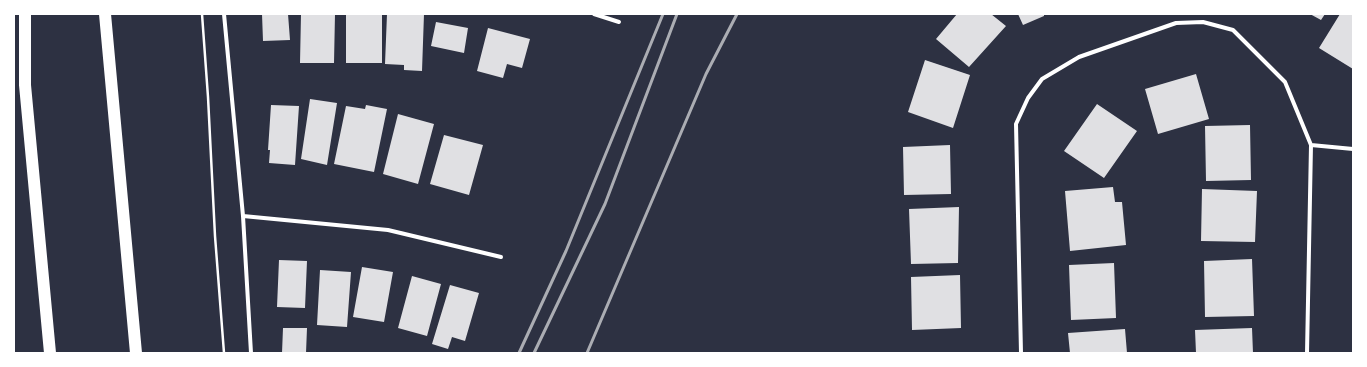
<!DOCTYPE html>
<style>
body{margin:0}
#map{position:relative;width:1367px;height:367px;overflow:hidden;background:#2d3142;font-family:Helvetica,sans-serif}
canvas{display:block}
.frame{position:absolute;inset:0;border:15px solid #fff;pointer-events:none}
</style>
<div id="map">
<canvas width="1367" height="367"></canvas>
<div class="frame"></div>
</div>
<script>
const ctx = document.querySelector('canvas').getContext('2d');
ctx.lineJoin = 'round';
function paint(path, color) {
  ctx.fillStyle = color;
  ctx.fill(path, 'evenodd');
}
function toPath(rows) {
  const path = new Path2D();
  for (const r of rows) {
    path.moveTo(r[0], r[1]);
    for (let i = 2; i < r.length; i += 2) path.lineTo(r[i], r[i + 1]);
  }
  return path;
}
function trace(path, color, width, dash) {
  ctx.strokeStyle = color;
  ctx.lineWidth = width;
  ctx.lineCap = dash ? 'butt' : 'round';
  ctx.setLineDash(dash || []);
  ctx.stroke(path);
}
paint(toPath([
 [262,14,288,14,290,40,263,41],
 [301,14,335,14,334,63,300,63],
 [346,14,382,14,382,63,346,63],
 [387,14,424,14,422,71,404,70,404,65,385,64],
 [957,14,991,14,1006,26,969,67,936,39],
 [1018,14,1044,14,1044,16,1023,25],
 [1310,14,1325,14,1321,20],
 [1340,14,1353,14,1353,69,1319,48],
 [436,22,468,28,464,53,431,46],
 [488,28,530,39,522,68,507,64,503,78,477,71],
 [925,60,970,75,953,128,908,112],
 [1196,74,1209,119,1158,134,1145,89],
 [310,99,337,103,327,165,301,159],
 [1097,104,1137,131,1104,178,1064,151],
 [271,105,299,106,295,165,269,163,270,150,268,150],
 [366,105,387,109,374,172,334,164,346,106,365,109],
 [398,114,434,124,418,184,383,174],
 [1250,125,1251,180,1206,181,1205,126],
 [444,135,483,145,469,195,430,184],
 [950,145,951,194,904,195,903,147],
 [1113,187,1115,202,1122,202,1126,245,1070,251,1065,191],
 [1202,189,1257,191,1255,242,1201,241],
 [959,207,958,263,911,264,909,209],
 [1252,259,1254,316,1205,317,1204,261],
 [279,260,307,261,305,308,277,307],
 [1114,263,1116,318,1071,320,1069,265],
 [362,267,393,272,384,322,353,317],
 [320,270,351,272,347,327,317,325],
 [960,275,961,328,912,330,911,277],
 [412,276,441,284,427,336,398,328],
 [450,285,479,293,465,341,452,337,448,349,432,344],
 [283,328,307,328,306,353,282,353],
 [1252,328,1253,353,1196,353,1195,330],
 [1125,329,1127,353,1070,353,1068,333]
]), '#e0e0e3');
trace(toPath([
 [202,14,208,97,215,236,224,353]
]), '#fff', 2.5);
trace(toPath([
 [224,14,243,216,251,353],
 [594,14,619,22],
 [1311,145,1353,149],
 [243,216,388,230,501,257],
 [1021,353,1016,124,1028,98,1042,79,1079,57,1176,23,1203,22,1233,30,1285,82,1311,145,1307,353]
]), '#fff', 4);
trace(toPath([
 [25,14,25,85,50,353],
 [105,14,136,353]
]), '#fff', 12);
trace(toPath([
 [519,353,566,251,663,14],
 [534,353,605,204,677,14],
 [587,353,706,74,737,14]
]), '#abadb3', 3);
</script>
